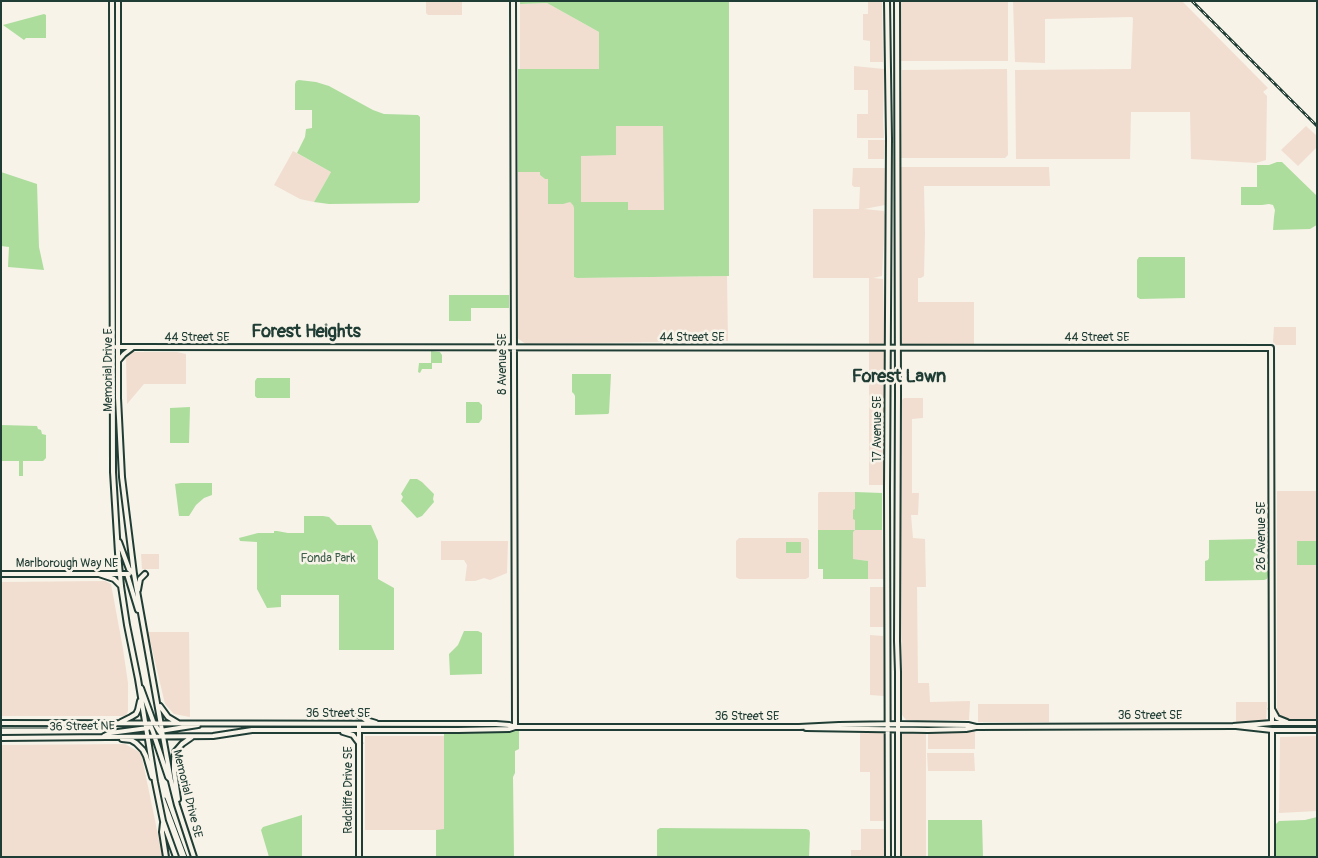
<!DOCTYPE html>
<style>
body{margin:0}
#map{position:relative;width:1318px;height:858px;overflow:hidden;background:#f7f3e8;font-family:Pangolin,sans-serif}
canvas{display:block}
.frame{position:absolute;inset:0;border:2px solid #1f3d34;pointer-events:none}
</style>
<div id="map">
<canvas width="1318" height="858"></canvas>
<div class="frame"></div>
</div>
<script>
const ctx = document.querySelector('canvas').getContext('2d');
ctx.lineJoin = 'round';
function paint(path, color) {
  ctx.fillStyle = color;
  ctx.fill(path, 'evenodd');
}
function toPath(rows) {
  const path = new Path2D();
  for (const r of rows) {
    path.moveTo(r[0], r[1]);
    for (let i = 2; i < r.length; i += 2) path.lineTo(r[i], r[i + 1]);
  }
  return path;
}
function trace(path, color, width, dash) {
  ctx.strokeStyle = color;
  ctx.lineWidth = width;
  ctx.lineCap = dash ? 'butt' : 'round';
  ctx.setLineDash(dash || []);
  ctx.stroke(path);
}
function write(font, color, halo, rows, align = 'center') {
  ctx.font = font + ' Pangolin,sans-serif';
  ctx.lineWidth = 5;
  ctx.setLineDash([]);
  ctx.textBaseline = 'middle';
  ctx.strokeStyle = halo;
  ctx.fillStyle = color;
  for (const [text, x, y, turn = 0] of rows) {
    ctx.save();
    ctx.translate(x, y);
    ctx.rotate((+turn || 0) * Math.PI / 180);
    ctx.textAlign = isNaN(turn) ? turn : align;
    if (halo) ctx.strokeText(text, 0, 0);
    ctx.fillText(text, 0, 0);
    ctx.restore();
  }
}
paint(toPath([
 [426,1,462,1,462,15,428,15,426,13],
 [868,1,882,1,883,62,870,62,870,41,863,40,863,14,868,14],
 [901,1,1008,1,1008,61,901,61],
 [1013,1,1182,1,1268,88,1263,92,1267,96,1266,160,1256,163,1191,159,1190,112,1131,112,1130,159,1016,159,1015,70,1131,69,1133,18,1132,17,1045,19,1045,63,1015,62],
 [547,3,599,32,599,69,520,69,520,4],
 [854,66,884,69,883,119,884,138,857,138,857,114,868,114,868,90,854,90],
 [1007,69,1008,155,1005,158,901,158,902,70],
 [664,125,664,210,628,210,627,202,581,202,581,155,616,126],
 [1306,126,1317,136,1317,147,1298,166,1281,150],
 [868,140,885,140,884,159,868,159],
 [293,151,331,172,314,202,300,199,274,185],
 [901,167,1049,167,1050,186,924,186,925,233,924,276,921,278,918,278,918,302,974,302,974,348,902,347,900,303],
 [853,168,885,168,885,205,864,209,884,211,885,216,882,276,873,278,883,279,884,318,885,485,869,485,869,278,813,278,813,209,859,209,860,187,854,187,852,185],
 [518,172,540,172,540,175,545,179,548,179,566,202,570,202,573,204,574,207,574,277,577,278,727,276,728,341,526,344,517,338],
 [1274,327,1296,327,1296,345,1276,345,1273,342],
 [129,352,177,352,186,354,186,384,144,384,127,404,126,357],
 [904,398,923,398,923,418,912,419,912,493,919,493,918,515,911,515,913,538,925,539,926,587,917,587,918,683,929,683,930,702,970,701,969,720,906,720,902,715,901,636,901,445,902,400],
 [1277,491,1317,491,1317,719,1288,719,1281,718,1277,713],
 [819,492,855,492,855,530,882,530,884,579,868,579,867,561,853,559,853,531,854,530,818,530,818,494],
 [739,538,807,538,809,540,809,577,806,579,739,579,736,577,736,541],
 [441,541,508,541,507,573,490,580,484,578,475,581,465,581,467,565,464,560,441,560],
 [141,554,159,554,159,569,142,569],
 [105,581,111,584,123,649,128,683,128,711,126,716,1,716,1,582],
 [870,587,884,587,884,627,870,627],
 [148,632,189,632,190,717,174,714,165,704],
 [870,635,883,636,884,696,870,695],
 [1267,702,1266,721,1236,723,1236,702],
 [978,704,1049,704,1049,722,978,722],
 [974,731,975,732,975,749,928,749,928,732],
 [860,733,884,733,884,821,870,821,870,772,860,772],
 [899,733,926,734,926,857,901,857],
 [365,736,444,736,444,830,365,830],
 [1316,736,1317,811,1279,813,1280,737],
 [125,744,141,753,162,854,161,857,1,857,1,745],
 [927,753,974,753,975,771,928,771],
 [861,829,885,829,885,857,851,857,851,850,861,850]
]), '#f1ded0');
paint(toPath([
 [520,1,729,1,729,276,577,278,574,277,574,208,573,205,570,202,563,204,548,204,548,179,545,179,540,175,540,172,518,172,518,69,599,69,599,32,547,3,520,4],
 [616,126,663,126,664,210,628,210,628,202,581,202,581,156,616,155],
 [44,14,46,15,46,38,26,38,24,40,3,25],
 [299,80,316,82,329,86,373,110,384,114,418,115,420,117,420,200,418,203,329,204,314,202,331,172,297,153,305,137,306,129,312,128,312,110,295,110,295,84,296,81],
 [1277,162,1282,162,1317,196,1317,225,1315,226,1310,229,1273,230,1274,217,1275,210,1273,205,1269,204,1262,205,1241,205,1241,187,1257,187,1257,165,1269,165],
 [1,172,37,184,39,247,44,270,8,267,9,247,1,246],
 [1139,257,1185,257,1185,298,1140,299,1137,297,1137,260],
 [449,295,509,295,509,308,471,308,471,321,449,321],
 [431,351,440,352,442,355,442,363,432,363,432,369,422,369,420,373,418,372,419,363,431,363],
 [572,374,611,374,609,413,608,414,575,415,575,396,574,394,572,392],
 [257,378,290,378,290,398,257,398,255,396,255,381],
 [466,402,479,402,482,405,482,419,479,423,466,423],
 [190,407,189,443,170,443,170,408],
 [1,425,37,426,38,429,41,430,42,434,46,435,46,458,43,461,23,461,23,476,19,476,19,461,1,461],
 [410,479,417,479,422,482,434,494,433,499,434,502,422,516,417,518,401,501,403,497,401,494],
 [181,483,212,483,212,495,204,498,196,505,189,516,179,516,175,484],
 [855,492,882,493,882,530,855,530,853,532,853,559,868,561,868,579,823,579,823,569,818,569,818,530,855,530,855,520,853,519,853,510,855,509],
 [304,516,323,516,329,517,337,525,371,525,378,541,378,579,394,588,394,650,339,650,339,595,281,595,281,607,267,608,257,589,257,542,240,541,239,538,258,533,274,533,274,531,277,531,288,533,304,533],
 [1257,539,1258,560,1268,560,1268,576,1267,579,1264,580,1205,581,1205,561,1208,560,1209,558,1209,540],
 [1297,541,1317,541,1317,565,1297,565],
 [786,542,801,542,801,553,786,553],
 [464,631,478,631,482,633,482,674,450,675,449,654,458,645],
 [519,731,519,749,515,751,515,773,513,777,514,857,436,857,436,830,444,829,444,732],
 [302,815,302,857,269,857,261,830,263,827],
 [1317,817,1317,857,1276,857,1276,824,1279,821,1305,820],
 [928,820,982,820,983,857,928,857],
 [660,828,806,829,809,830,810,833,809,857,657,857,657,830]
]), '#acdd9d');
const tertiary = toPath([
 [513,1,515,727],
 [116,347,1271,348,1272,723],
 [1,574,129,574],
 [1272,730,1272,857],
 [359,857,359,724]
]);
const secondary = toPath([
 [112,1,113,472,118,553,121,586,127,625,138,679,155,782,163,821,176,857],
 [118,1,118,398,122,477,134,574,171,781,177,805,194,857],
 [887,1,889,139,887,488,888,857],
 [897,1,898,395,897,641,898,672,898,857],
 [118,361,124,354,132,348],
 [119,542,129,569,134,574],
 [99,574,114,579,121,586],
 [127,574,138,610],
 [138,590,140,579,145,574],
 [141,688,153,721,159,731,163,736],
 [160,706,168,717,178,723],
 [1272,709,1277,718,1287,722],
 [359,715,366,720,376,723],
 [121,722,131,717,136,714,138,710,140,701],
 [1,723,496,724,509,725,515,727],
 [145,723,151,727,153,732,168,777,170,779],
 [1236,726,1272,730,1317,730],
 [806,728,928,730,966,729,976,727,1233,726,1272,723,1317,723],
 [160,731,198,725],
 [343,732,353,735,359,743],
 [104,736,110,733,148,728],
 [1,738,213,736,252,730,458,730,509,729,515,727,799,727,839,725,901,724,968,725,976,727],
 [122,739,131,740,136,743,143,750,146,756,152,777],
 [178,799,174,771,174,761,175,752,182,744,192,737],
 [163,823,162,832,166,857]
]);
trace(tertiary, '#1f3d34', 8);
trace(secondary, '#1f3d34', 8);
trace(tertiary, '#f7f3e8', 4);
trace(secondary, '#f7f3e8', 4);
trace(toPath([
 [1,728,63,728,81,730],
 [165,798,187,857]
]), '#1f3d34', 1);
const rail = toPath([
 [1192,1,1317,126]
]);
trace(rail, '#1f3d34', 3);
trace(rail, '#f7f3e8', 1, [4]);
write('12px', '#1f3d34', '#f7f3e8', [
 ["44 Street SE",197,338],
 ["44 Street SE",692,338],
 ["44 Street SE",1097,338],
 ["8 Avenue SE",503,364,-90],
 ["Memorial Drive E",109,370,-90],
 ["17 Avenue SE",878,429,-90],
 ["26 Avenue SE",1262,536,-90],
 ["Marlborough Way NE",67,564],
 ["36 Street SE",338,714],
 ["36 Street SE",1150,716],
 ["36 Street SE",747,717],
 ["36 Street NE",82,727,-1],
 ["Radcliffe Drive SE",349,790,-90],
 ["Memorial Drive SE",187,794,76]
]);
write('12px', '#3b5d49', '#f7f3e8', [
 ["Fonda Park",328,559]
]);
write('bold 18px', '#1f3d34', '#f7f3e8', [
 ["Forest Heights",306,332],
 ["Forest Lawn",899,377]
]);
</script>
